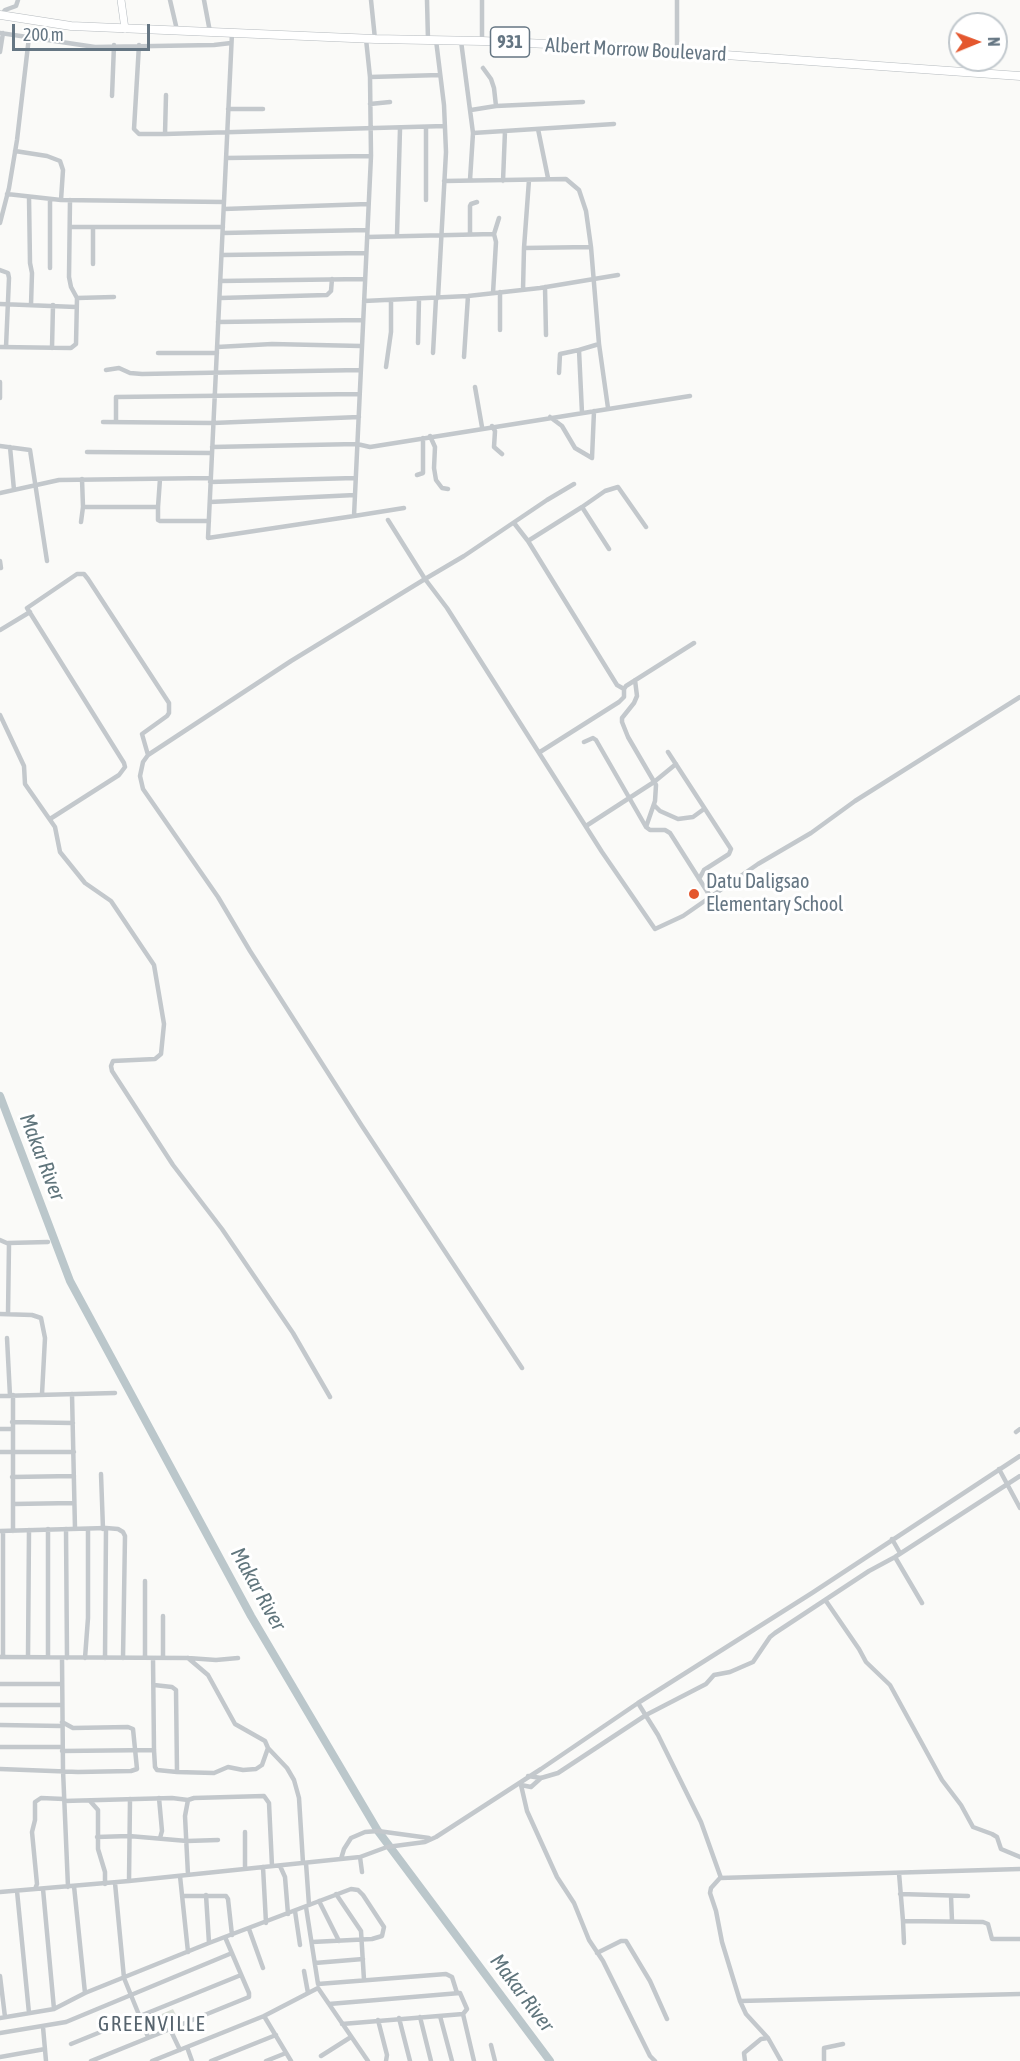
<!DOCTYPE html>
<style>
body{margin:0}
#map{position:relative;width:1020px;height:2061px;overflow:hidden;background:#fafaf8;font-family:"Asap Condensed",sans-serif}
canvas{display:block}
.north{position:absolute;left:948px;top:12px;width:60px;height:60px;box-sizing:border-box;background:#fff;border:2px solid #c1c8cd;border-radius:50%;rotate:89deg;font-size:16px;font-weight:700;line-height:24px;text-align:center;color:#657683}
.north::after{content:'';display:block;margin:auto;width:21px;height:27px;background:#e4572e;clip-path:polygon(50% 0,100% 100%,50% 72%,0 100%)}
.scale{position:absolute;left:12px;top:24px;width:138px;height:27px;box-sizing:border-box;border:3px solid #657683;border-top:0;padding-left:8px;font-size:18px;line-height:21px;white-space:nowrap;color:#657683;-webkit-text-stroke:4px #fff;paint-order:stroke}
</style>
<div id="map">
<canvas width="1020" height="2061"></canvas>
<div class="north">N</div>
<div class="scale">200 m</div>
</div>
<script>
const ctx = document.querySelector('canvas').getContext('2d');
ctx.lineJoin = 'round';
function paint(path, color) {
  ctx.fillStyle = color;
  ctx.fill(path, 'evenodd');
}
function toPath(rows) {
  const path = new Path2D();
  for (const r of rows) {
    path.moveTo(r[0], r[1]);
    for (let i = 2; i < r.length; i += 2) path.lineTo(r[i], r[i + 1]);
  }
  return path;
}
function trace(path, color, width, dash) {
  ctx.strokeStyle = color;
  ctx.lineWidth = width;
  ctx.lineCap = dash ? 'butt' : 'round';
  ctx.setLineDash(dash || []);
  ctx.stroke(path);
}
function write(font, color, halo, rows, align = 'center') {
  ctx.font = font + ' "Asap Condensed",sans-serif';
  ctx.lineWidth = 6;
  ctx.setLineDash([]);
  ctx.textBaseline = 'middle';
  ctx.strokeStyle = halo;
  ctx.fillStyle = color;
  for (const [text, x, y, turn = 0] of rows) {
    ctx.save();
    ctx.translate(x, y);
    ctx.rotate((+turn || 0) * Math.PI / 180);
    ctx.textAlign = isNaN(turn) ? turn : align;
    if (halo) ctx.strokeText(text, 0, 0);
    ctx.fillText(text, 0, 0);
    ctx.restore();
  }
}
paint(toPath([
 [173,2009,178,2019,159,2027,155,2017]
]), '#dadfd7');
trace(toPath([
 [0,1096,70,1281,251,1616,378,1831,550,2061]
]), '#bbc7cb', 8);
const secondary = toPath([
 [121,0,125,29]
]);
const primary = toPath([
 [0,15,71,26,375,39,482,41,613,47,1020,76]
]);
trace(secondary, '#b3babf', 8);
trace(primary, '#b5babe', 9);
trace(toPath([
 [170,0,177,30],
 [204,0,210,32],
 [371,0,375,39],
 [427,0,428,40],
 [482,0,482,41],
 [677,0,677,51],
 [2,15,5,10,16,6,18,0],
 [0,33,95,47,214,45,231,43],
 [232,33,208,538,354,516,371,156,370,77,366,39],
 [436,40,444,105,446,152,438,298],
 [461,41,473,133,470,180],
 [139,45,134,129,139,134,165,134],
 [0,52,3,33],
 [483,68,491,79,494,88,496,106],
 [370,77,440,75],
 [166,95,165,134,445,126],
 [112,96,114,45],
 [370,104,390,102],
 [228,109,263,109],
 [471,110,496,106,583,102],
 [426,127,426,200],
 [538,129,548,178],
 [473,133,614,124],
 [15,151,47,156,60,161,63,170,61,200],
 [226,158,371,156],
 [529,180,524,248,591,247],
 [444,181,566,179,579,190,586,211,591,247,599,344,579,350,582,413],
 [503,181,505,131],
 [7,194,61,200,224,202],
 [29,197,30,263,32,273,31,305],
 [224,209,368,204],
 [0,223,9,188,17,140,29,37],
 [70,227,223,227],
 [223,233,367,230],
 [470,234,470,206,471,204,477,202],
 [494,234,499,218],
 [397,235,400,129],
 [367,237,494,234,496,242,493,293],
 [222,255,366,253],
 [93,264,93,227],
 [50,268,50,199],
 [0,270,8,273,9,278,6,347],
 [220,281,364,279],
 [545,287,546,335],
 [523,290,524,248],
 [77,298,114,297],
 [220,298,327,295,331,291,332,279],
 [364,301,468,296,540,288,618,275],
 [0,304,76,307],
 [218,322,362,320],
 [500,330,500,292],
 [418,343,419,299],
 [599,344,608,408],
 [0,347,71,348,76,344,77,298,71,287,69,277,70,200],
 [217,347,272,344,361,346],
 [52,348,53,305],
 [158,353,217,353],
 [433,353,436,298],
 [464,357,468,296],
 [386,367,391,332,391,301],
 [106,370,119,368,130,373,142,374,360,370],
 [559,373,560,354,579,350],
 [0,382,0,398],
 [475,387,482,427],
 [550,417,562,426,575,448,592,458,594,411],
 [103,422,213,423,359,417],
 [116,422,116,397,359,394],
 [492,426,495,431,494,447,502,454],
 [430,436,435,447,434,468,436,480,442,488,448,489],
 [0,446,30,450,47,561],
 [10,447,14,490],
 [212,447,357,444,370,447,690,396],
 [87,452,211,453],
 [417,475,423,473,423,438],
 [82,479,83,507,158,507],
 [160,479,158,507,158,520,160,521,209,521],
 [210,482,355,478],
 [0,493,59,480,210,478],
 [210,502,355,495],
 [582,507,605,491,618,487,646,527],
 [354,516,404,508],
 [388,520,425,579,464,556,547,500,574,484],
 [81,522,83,507],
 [514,523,528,541,582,507,609,549],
 [528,541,617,685,624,689],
 [0,561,1,568],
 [0,630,30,612],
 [635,680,637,696,634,703,622,718,622,722,628,737,656,785,655,801,646,827],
 [0,715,24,766,25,784,55,827,60,852,85,883,111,901,154,965,164,1024,161,1054,155,1059,113,1061,111,1066,112,1071,173,1165,222,1229,293,1333,330,1397],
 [584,742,593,738,596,740,646,827,650,830,665,830,670,833,710,896],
 [540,752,619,702,624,697,624,689,626,686,694,643],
 [668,752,731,849,729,854,704,870,699,879],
 [654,805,660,811,678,819,693,817,704,809],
 [50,819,119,775,125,767,124,763,27,608,77,574,84,574,88,579,169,703,169,713,167,716,142,734,148,755],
 [586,826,654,782,676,764],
 [0,1240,9,1244,8,1314],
 [8,1243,48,1242],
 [0,1314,32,1315,41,1318,45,1338,42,1394],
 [7,1338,10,1396],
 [522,1368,362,1126,250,951,218,897,143,789,140,776,143,762,148,755,291,661,425,579,447,608,602,852,655,929,683,916,758,864,811,833,855,801,1020,697],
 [72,1394,75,1529],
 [0,1396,115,1393],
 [12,1422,73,1423],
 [0,1429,12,1429],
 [1016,1432,1020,1429],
 [0,1452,74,1452],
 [999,1469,1020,1508],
 [101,1474,103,1529],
 [12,1477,74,1476],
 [13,1504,74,1503],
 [48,1529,48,1657],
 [66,1529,67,1658],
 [0,1531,106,1528,118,1529,123,1532,125,1536,123,1658],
 [13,1531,13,1395],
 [892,1539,900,1553],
 [895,1557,922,1603],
 [145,1581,145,1658],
 [826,1601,859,1649,866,1662,890,1685,942,1780,961,1805,973,1827,992,1834,997,1837,1001,1849,1020,1857],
 [163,1616,163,1658],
 [0,1657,188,1658,216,1660,238,1658],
 [3,1657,3,1531],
 [28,1657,29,1530],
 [62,1658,63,1770,68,1887],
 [85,1658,88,1618,88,1529],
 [105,1658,106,1528],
 [153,1658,154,1750,155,1767,157,1770,177,1772,214,1773,228,1767,243,1770,256,1769,262,1765,268,1748],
 [188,1658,208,1675,235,1724,265,1741,268,1748,287,1768,294,1780,299,1798,303,1863],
 [0,1684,61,1684],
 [154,1685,172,1687,176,1690,177,1772],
 [638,1703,658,1735,701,1822,721,1878],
 [0,1705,62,1705],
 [0,1725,62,1726],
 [0,1747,62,1747],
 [62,1751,154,1750],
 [0,1769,78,1772,131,1771,137,1769,133,1729,128,1727,73,1728,62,1722],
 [528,1776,541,1778,558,1773,646,1715,706,1684,714,1675,730,1672,753,1662,770,1637,775,1633,869,1571,895,1557,1020,1476],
 [541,1778,531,1787,521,1785,527,1811,557,1877,574,1903,589,1940,603,1961,650,2056,655,2061],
 [159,1798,162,1831,160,1838],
 [64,1801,172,1798,188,1800,194,1798,264,1796,269,1803,272,1866],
 [90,1801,98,1810,98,1849,105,1872,105,1884],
 [245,1832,245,1869],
 [97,1837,129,1836,187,1841,218,1840],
 [360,1857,362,1872],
 [341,1859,344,1849,351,1838,365,1832,378,1831,429,1838],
 [306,1863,309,1905],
 [280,1866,285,1877,288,1914],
 [263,1867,266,1923],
 [899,1873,903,1921,983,1922,988,1924,992,1939,1020,1939],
 [188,1875,185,1816,188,1800],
 [180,1876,188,1952],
 [129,1881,130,1799],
 [115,1883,124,1978,148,2037],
 [74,1886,85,1993],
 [35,1889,37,1884,32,1832,35,1820,35,1802,41,1798,64,1799],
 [43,1889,54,2009],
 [17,1891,29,2013],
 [0,1892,129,1881,360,1857,387,1847,425,1842,436,1837,541,1769,638,1703,812,1593,1020,1456],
 [336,1894,361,1931,364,1980],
 [900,1894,968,1896],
 [206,1895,209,1943],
 [182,1896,226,1896,228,1899,232,1935],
 [951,1896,952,1921],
 [319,1901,339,1941],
 [306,1907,318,1984],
 [295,1911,300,1945],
 [903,1921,904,1943],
 [249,1929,263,1968],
 [597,1953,621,1941,626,1941,650,1981,667,2019],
 [315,1963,363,1959],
 [304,1971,308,1993],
 [0,1976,5,2017],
 [318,1984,446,1974,452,1977,457,1993],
 [740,2001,1020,1994],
 [329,2004,460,1993,467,2009,463,2014],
 [264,2016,291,2061],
 [440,2016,452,2061],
 [420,2017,431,2061],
 [0,2018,54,2009,85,1993,209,1943,351,1889,358,1890,363,1895,384,1927,382,1936,372,1939,312,1942],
 [399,2018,410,2061],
 [378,2020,387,2055,386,2061],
 [342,2024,463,2014,474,2061],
 [43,2027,46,2061],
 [170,2029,180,2050],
 [0,2033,66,2022,232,1953],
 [71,2044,241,1975],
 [491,2045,495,2061],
 [187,2047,192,2061],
 [321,2056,351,2037],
 [0,2057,45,2049],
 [91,2061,249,1997,249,1993,225,1937],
 [152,2061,264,2016,318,1988,368,2061],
 [211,2061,276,2035],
 [266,2061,286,2053],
 [745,2061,744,2053,761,2039,768,2038],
 [781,2061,768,2038,746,2014,740,2001,722,1942,716,1911,710,1893,711,1888,720,1878,1020,1869],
 [824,2061,824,2048,843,2044]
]), '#c3c8cc', 4.5);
trace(secondary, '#fff', 7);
trace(primary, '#fff', 8);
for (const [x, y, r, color] of [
 [694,894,6,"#e4572e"]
]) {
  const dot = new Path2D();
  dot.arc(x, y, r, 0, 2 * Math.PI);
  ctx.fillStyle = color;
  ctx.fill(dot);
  trace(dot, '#fff', 2);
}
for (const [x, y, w] of [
 [510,42,39]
]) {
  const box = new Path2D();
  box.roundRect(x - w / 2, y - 15, w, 30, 4.5);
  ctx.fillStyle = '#fff';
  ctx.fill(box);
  trace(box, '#657683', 1.5);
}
write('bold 18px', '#657683', null, [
 ["931",510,42]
]);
write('20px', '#657683', '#fff', [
 ["Albert Morrow Boulevard",636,50,3]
]);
write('20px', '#657683', '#fff', [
 ["Datu Daligsao",706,882],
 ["Elementary School",706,905]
], 'left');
write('italic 21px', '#60757c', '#fff', [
 ["Makar River",42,1157,69],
 ["Makar River",258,1589,61],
 ["Makar River",522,1993,53]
]);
ctx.letterSpacing = '1.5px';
write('21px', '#57646e', '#fff', [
 ["GREENVILLE",152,2024]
]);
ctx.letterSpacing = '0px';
</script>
